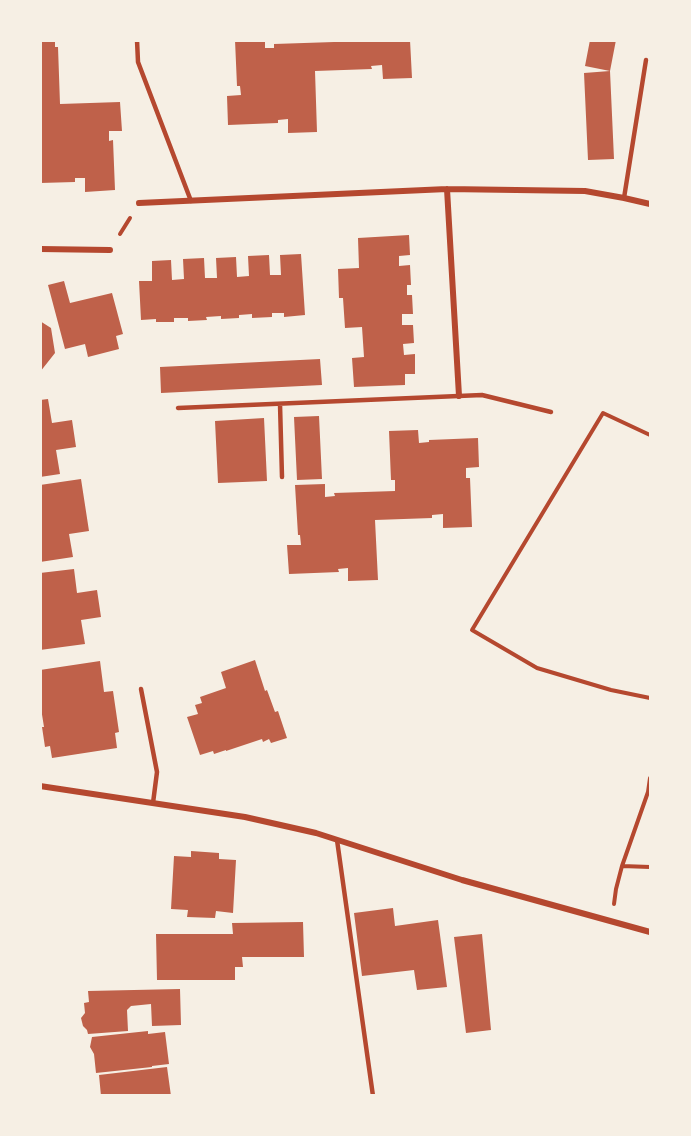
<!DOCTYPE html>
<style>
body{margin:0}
#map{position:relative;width:691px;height:1136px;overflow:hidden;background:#f6efe4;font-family:"Exo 2",sans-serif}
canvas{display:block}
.frame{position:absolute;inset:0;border:42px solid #f6efe4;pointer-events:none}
</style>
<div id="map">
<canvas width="691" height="1136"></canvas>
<div class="frame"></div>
</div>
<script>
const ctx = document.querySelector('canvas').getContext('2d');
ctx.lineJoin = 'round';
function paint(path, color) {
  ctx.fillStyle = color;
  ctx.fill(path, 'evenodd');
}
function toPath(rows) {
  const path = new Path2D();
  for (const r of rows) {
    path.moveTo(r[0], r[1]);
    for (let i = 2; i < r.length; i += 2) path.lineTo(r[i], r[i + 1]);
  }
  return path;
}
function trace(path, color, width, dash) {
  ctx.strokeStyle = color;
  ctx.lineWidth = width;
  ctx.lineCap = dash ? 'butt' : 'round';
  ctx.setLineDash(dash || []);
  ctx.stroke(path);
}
paint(toPath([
 [40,40,55,40,55,47,58,47,60,104,120,102,122,131,109,131,109,141,113,140,115,190,85,192,85,178,75,178,75,182,40,183],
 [235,40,265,40,265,48,274,48,274,44,334,42,334,40,410,40,412,78,383,79,382,65,371,66,372,69,315,71,317,132,288,133,288,119,278,120,278,123,228,125,227,96,241,95,240,86,237,86],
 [590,40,616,40,610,71,585,66],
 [610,71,614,159,588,160,584,73],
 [409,235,410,255,399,256,399,266,410,265,411,285,407,285,407,295,412,295,413,314,402,314,402,325,413,325,414,343,403,344,404,355,415,354,415,374,405,374,405,385,354,387,352,358,364,357,362,327,345,328,343,298,339,298,338,269,359,268,358,238],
 [301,254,305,315,284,317,284,313,272,313,272,317,252,318,252,314,239,315,239,318,221,319,221,316,206,317,207,320,188,321,188,318,174,318,174,322,156,322,156,319,141,320,139,281,152,281,152,261,171,260,172,280,184,279,183,259,204,258,205,278,217,278,216,258,236,257,237,277,249,276,248,256,269,255,270,275,281,275,280,255],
 [64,281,70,303,112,293,123,334,116,336,119,349,88,357,85,344,65,349,48,285],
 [40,321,51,328,55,353,40,372],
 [320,359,322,385,161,393,160,367],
 [48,399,52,423,72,420,76,447,56,450,60,474,40,477,40,400],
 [319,416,322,479,297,480,294,417],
 [264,418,267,481,218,483,215,421],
 [418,430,419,443,429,442,429,440,478,438,479,467,466,468,466,478,470,478,472,527,443,528,443,514,432,515,432,518,375,520,378,580,348,581,348,568,338,569,339,572,289,574,287,545,301,545,300,535,298,535,295,485,325,484,325,497,335,496,334,493,395,491,395,480,391,480,389,431],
 [81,479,89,531,69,534,73,557,40,562,40,485],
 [74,569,77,593,97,590,101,617,81,620,85,644,40,650,40,573],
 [255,660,265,691,267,690,275,712,278,711,287,738,271,743,269,739,263,742,262,739,226,751,226,750,214,754,213,751,200,755,187,717,198,714,195,705,202,703,200,697,226,688,221,672],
 [100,661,104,692,113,691,119,732,115,733,117,748,52,758,50,746,45,747,42,727,44,727,40,702,40,670],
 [191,851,219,853,219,859,236,860,233,913,216,911,215,918,187,917,188,910,171,909,174,856,191,857],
 [393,908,395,926,438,920,447,987,417,990,414,970,362,976,354,913],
 [303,922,304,957,242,957,243,967,235,967,235,980,157,980,156,934,233,934,232,923],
 [482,934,491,1030,466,1033,454,937],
 [180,989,181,1025,152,1026,151,1004,131,1006,127,1010,128,1031,88,1034,87,1030,83,1026,81,1018,85,1013,84,1003,89,1002,88,991],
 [148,1031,148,1034,165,1032,169,1064,152,1066,152,1067,96,1073,94,1054,90,1047,92,1037],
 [167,1067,171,1096,101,1096,99,1075]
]), '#bf614a');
trace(toPath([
 [120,234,130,218],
 [650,435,603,413,472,630,537,668,611,690,650,698],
 [622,866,650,867],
 [614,904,616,889,622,866,648,792,650,778]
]), '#b5482f', 4);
trace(toPath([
 [137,40,138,62,191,201],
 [624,198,646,60],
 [280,404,282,477],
 [178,408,482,395,551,412],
 [141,689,157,772,153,803],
 [337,840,373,1096]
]), '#b5482f', 4.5);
trace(toPath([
 [447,189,459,396],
 [139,203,447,189,585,191,624,198,650,204],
 [40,249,110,250],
 [40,786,245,817,316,833,462,880,650,932]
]), '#b5482f', 6);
</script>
